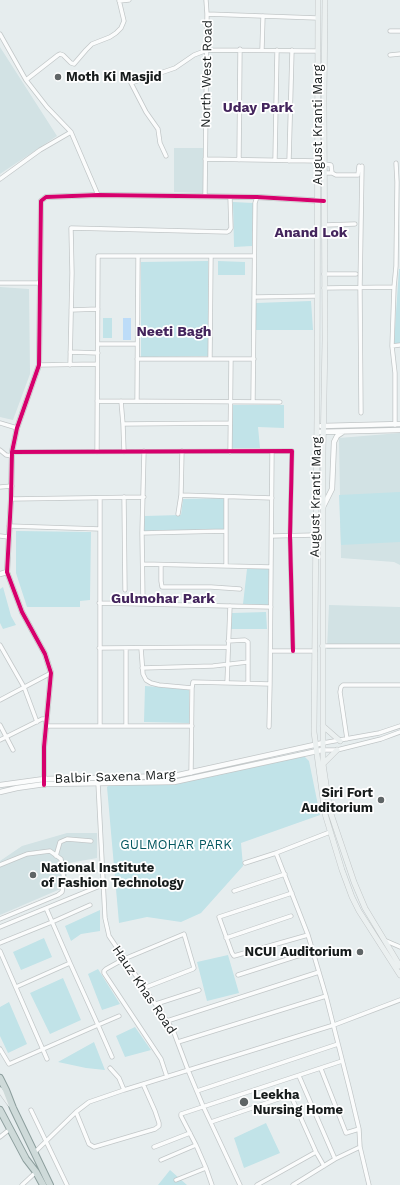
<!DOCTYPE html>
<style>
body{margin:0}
canvas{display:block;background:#e6edee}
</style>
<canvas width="400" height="1185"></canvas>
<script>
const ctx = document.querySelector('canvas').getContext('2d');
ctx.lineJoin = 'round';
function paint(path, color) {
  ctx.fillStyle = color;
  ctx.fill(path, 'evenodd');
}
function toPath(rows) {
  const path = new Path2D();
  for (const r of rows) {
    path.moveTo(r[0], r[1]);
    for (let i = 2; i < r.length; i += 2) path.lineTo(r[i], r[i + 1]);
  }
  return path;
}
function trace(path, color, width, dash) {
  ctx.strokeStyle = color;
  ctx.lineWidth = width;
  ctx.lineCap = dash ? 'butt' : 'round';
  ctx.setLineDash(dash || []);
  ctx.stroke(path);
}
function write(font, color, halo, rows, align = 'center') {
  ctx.font = font + ' "Work Sans",sans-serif';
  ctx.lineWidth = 3.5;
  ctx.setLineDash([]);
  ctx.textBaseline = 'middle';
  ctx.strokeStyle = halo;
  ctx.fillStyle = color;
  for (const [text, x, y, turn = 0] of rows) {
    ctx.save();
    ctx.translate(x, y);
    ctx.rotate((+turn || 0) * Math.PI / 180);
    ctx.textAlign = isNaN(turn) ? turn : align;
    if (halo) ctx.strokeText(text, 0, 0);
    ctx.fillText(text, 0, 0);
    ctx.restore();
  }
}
paint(toPath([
 [0,47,57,136,0,174],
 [174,148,204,148,203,193,174,192],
 [0,287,29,289,30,374,13,420,0,417],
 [400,433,400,565,394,562,341,558,339,438],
 [329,605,400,607,400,646,327,649],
 [67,833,97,833,97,858,69,863,65,887,0,915,0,861,22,846]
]), '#d2e2e4');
paint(toPath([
 [233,202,253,203,252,246,234,247],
 [208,261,208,356,141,357,141,262],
 [218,261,245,262,245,275,218,275],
 [399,269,400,269,400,343,394,343],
 [311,301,313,330,256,330,256,303],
 [103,318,112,318,112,338,103,338],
 [231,405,284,405,284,428,258,427,260,448,232,448],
 [400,492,400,542,341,545,339,495],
 [224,498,224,529,144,532,144,516,181,515,183,499],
 [16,531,91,532,90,600,80,601,80,607,27,607,16,573],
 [247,569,269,569,268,605,243,604],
 [3,587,11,616,16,625,3,629,0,623,0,589],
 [266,612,267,629,231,629,232,613],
 [145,686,189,689,189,723,144,722],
 [304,756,309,761,320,815,241,843,243,866,201,913,181,922,147,917,119,923,107,787,109,785,182,782],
 [100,910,100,931,81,934,71,941,65,926],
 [44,938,52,957,21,970,13,952],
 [228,955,239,993,207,1001,197,962],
 [98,969,120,1004,102,1010,88,974],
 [63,978,81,1020,50,1034,30,993],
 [9,1002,27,1044,8,1053,0,1036,0,1007],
 [135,1027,151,1050,125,1057,116,1036],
 [94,1042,105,1070,86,1068,58,1062],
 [266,1123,280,1153,244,1168,234,1138],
 [170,1170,187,1185,158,1185]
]), '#c1e3e8');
paint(toPath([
 [123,318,131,318,131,340,123,340]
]), '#bddcf8');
const minor = toPath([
 [119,1,129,0],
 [207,14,317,18],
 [390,31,400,31],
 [0,34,26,80,47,107,71,132,98,195],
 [262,49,263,16],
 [390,55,400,54],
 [26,80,58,55,60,54,63,55,71,63,74,64,86,50,92,44,110,37,116,33,121,28,124,21,119,0],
 [166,156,160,143,158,129,146,112,131,83,175,68,194,55,207,50,318,51],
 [205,159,318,161],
 [239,160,240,49],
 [275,160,277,50],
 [289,161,292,50],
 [325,164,331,165,332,173,325,173],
 [332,173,336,175,358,175,359,166],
 [0,179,40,150,71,132],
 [205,196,207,14,206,0],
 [325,225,355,224],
 [324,274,356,274],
 [0,283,40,283],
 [324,288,394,287],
 [254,297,317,296],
 [71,310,98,309],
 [98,344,137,344],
 [392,346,400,345],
 [70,352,98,353],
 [137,359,254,359],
 [210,359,211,256],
 [39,365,97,364],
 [70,365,72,273,71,228,227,232,229,231,231,228,230,197],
 [97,401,280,402],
 [121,401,123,424,124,452],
 [137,401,138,256],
 [253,401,255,203,257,197],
 [361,413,360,288,362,166],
 [0,423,17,428],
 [123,424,230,423],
 [395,425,395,373,392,346,394,287,396,266,397,182,396,163],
 [0,450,6,455,12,456],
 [12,452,292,451,290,536,293,651],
 [97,452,98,256,254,256],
 [230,452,231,359],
 [0,487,12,486],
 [181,495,272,498],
 [124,497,125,590],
 [226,497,226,566],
 [11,499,144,497],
 [178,514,181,495,182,451],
 [9,526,100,529],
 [142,533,226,531],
 [0,536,9,537],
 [272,536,315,535],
 [143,564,271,567],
 [161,565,161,581,162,587,211,587,240,589],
 [99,603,271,607],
 [143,604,142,533,144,451],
 [228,641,245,640,248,642,248,683],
 [0,645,24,687,37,722],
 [322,646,400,646],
 [99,648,228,647],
 [126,648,126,726],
 [141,648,143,674,146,680,151,683,159,685,192,688],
 [271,651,315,651],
 [142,668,213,666,248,662],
 [227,683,230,606],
 [0,700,51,673],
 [0,725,13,750],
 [46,726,192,726],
 [100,726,100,498],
 [269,727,270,684,272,452],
 [347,739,340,692,341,687,343,685,400,685],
 [0,740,42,719,47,719],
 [323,743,379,733,400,726],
 [322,750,337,750,381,739,400,732],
 [191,773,192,688,193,682,270,684],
 [98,783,105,918,109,936,173,1030,188,1070,203,1106,240,1185],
 [276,853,330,832],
 [56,856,60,842,67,839,91,841],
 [245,863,276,853,308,935,326,996,350,1091,359,1129,360,1147,369,1185],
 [0,865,27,854,50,851,61,859,64,881,62,892,58,895,0,919],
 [234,891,285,874],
 [292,893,219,917,232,953,234,956,308,935],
 [0,927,100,886],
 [226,938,291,916],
 [384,940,400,947],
 [0,943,52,922,90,905],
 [0,951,47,1059],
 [238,975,313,951],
 [16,987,70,963,46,908],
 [144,988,193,969,194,968,184,934,124,959,106,969,104,971,104,973,161,1059,167,1077],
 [156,1004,199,990],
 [167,1021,319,972],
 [178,1042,326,996],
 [0,1049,9,1064,98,1025,70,963],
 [112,1057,98,1025,119,1016],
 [110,1068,119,1078,124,1090],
 [321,1069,346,1133,359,1129],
 [299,1076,335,1159],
 [197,1091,338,1044],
 [31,1110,67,1185],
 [76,1112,89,1144,94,1147,155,1129,159,1126,159,1123,155,1111,143,1084],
 [211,1122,287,1096,291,1096,316,1152,324,1166],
 [0,1137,10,1129],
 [154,1147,190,1133],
 [35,1152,76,1112,89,1102,124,1090,334,1025,400,1000],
 [161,1160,196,1145],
 [176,1180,206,1168],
 [22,1185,36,1172],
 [212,1185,206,1168,196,1145,181,1116,181,1114,342,1061],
 [257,1185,316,1152],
 [293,1185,335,1159,360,1147]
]);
const tertiary = toPath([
 [321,426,400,424],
 [317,432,400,430],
 [323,507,332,489,334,442,337,436,343,432],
 [0,574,7,572],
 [0,785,44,779,174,776,323,743],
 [44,785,44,747,51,673,45,654,22,612,7,572,11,499,12,452,17,428,39,365,41,201,46,197,98,195,257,197,324,201],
 [0,792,17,788,45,784,174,782,322,750]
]);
const secondary = toPath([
 [318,0,317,415,314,732,325,814,342,870,352,897,359,911,400,975],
 [325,0,324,98,325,339,323,453,323,764,330,811,354,882,365,908,400,966],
 [323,726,340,741],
 [323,764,337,750],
 [0,1090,10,1104]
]);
const trunk = toPath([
 [0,1078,6,1090,13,1108,50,1185],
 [0,1110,26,1159,36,1172,43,1185]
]);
trace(minor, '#c2c7c8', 5);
trace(tertiary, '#c2c7c8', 6);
trace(secondary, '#c2c7c8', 6);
trace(trunk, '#8c9e9d', 8);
trace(minor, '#fbfcfc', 3.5);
trace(tertiary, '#fbfcfc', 4.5);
trace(secondary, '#ebf0f0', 5);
trace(trunk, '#cedad9', 6);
trace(toPath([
 [12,452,292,451,290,536,293,651],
 [44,785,44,747,51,673,45,654,22,612,7,572,11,499,12,452,17,428,39,365,41,201,46,197,98,195,257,197,324,201]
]), '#d6006c', 4);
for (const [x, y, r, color] of [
 [58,77,4,"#5f6566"],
 [381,800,4,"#5f6566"],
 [33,875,4,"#5f6566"],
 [360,952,4,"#5f6566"],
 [244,1102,5,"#5f6566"]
]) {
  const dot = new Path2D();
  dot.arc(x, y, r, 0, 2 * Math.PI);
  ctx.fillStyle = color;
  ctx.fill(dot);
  trace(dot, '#fff', 1.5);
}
write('13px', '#171c1c', '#fff', [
 ["North West Road",207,74,-89],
 ["August Kranti Marg",318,125,-90],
 ["August Kranti Marg",316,497,-89],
 ["Balbir Saxena Marg",115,777,-2],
 ["Hauz Khas Road",144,990,56]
]);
write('bold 13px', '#171c1c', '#fff', [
 ["Moth Ki Masjid",66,77],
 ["Siri Fort",373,793,"right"],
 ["Auditorium",373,808,"right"],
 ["National Institute",41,868],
 ["of Fashion Technology",41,883],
 ["NCUI Auditorium",352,952,"right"],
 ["Leekha",253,1095],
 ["Nursing Home",253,1110]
], 'left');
write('13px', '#035760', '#fff', [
 ["GULMOHAR PARK",176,845]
]);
write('bold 14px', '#43245c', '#fff', [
 ["Uday Park",258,108],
 ["Anand Lok",311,233],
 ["Neeti Bagh",174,332],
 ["Gulmohar Park",163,599]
]);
</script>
